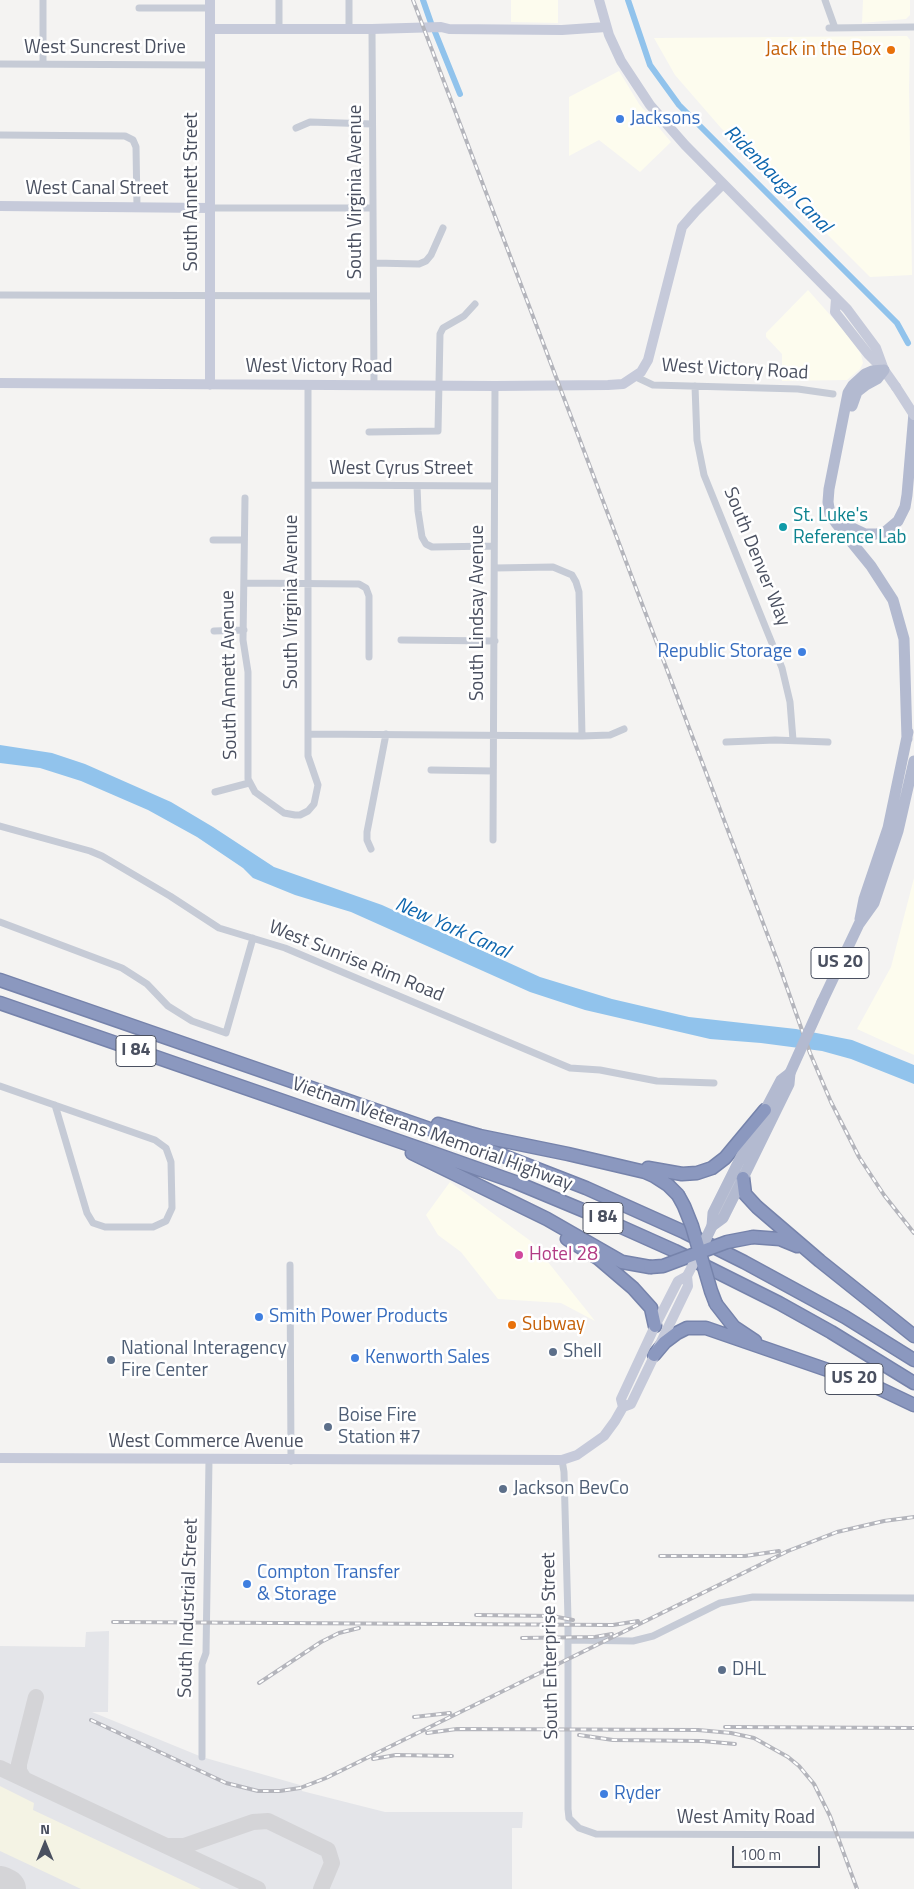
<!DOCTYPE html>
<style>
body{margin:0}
#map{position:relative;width:914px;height:1889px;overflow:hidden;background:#f4f3f2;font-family:"Titillium Web",sans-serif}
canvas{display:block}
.north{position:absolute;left:20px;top:1819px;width:50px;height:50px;-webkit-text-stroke:4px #fff;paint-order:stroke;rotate:0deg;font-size:14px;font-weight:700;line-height:20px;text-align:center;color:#4a5060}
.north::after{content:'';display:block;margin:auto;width:18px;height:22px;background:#4a5060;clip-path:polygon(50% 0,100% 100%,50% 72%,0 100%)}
.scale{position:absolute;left:732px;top:1846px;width:88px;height:22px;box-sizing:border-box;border:2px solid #4a5060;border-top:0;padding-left:6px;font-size:15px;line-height:18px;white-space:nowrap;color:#4a5060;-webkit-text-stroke:4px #fff;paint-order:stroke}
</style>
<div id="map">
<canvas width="914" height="1889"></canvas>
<div class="north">N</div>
<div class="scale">100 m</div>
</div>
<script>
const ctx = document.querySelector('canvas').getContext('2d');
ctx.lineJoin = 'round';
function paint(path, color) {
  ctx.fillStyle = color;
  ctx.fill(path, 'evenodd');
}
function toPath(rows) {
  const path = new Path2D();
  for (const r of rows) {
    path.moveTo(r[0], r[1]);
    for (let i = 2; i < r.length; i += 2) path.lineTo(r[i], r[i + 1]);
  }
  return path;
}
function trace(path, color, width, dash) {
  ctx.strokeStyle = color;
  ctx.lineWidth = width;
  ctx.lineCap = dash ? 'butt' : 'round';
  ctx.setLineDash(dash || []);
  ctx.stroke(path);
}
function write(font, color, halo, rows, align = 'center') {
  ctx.font = font + ' "Titillium Web",sans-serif';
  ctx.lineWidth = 5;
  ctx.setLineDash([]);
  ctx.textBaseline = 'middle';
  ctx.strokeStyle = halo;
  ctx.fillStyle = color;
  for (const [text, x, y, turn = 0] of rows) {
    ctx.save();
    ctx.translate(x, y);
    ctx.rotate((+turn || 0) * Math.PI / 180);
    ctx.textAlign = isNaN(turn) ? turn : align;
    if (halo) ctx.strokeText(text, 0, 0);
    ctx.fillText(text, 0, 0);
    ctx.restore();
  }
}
paint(toPath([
 [511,0,558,0,558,23,511,22],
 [863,0,910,0,910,15,906,19,862,23],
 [907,36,910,40,909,88,912,275,870,277,721,128,675,75,654,38],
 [619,71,639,104,671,142,640,172,599,140,569,156,569,97],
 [808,290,846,333,861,354,863,363,860,369,847,380,782,381,782,354,766,337,766,333],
 [914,878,914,1055,857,1029,891,967],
 [450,1182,532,1242,595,1321,561,1303,498,1299,461,1252,438,1235,426,1215]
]), '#fdfcee');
paint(toPath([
 [109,1631,108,1712,92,1712,202,1757,300,1785,302,1791,385,1812,523,1812,522,1828,512,1828,512,1889,0,1889,0,1646,85,1647,86,1632]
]), '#e4e5e9');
paint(toPath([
 [0,1786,34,1803,33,1810,201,1889,81,1889,0,1851]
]), '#f4f3e4');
paint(toPath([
 [0,745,52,753,85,764,171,802,213,827,274,867,382,905,540,977,612,999,689,1017,796,1029,852,1040,914,1065,914,1084,851,1059,822,1051,761,1043,710,1039,585,1010,530,992,351,912,295,895,253,878,243,868,197,837,148,810,81,781,40,768,0,763]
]), '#91c3ec');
trace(toPath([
 [423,0,431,23],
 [628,0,650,65,679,105,897,323,908,343],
 [435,32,460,94]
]), '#91c3ec', 6);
trace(toPath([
 [0,1768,258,1889],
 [24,1779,19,1771,19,1764,36,1697],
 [168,1846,184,1846,253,1822,268,1821,328,1850,332,1863,321,1889]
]), '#d4d4d7', 16);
trace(toPath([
 [0,1886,6,1889]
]), '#d4d4d7', 40);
const highway = toPath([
 [0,980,473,1144,586,1188,684,1232,744,1262,845,1317,914,1360],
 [0,1003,433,1153,515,1182,599,1217,675,1251,779,1303,831,1332,914,1383],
 [438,1124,480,1136,568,1154,645,1172,654,1176,668,1185,678,1195],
 [412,1153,547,1219,622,1262,650,1267],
 [648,1168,682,1174,697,1173,712,1168,725,1158,765,1110],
 [743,1178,745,1194,757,1207,820,1261,914,1336],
 [753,1237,780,1239,797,1246],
 [567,1239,599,1259,633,1288,651,1308,655,1326],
 [716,1304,734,1327,755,1341],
 [654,1355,665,1342,677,1333,687,1328,706,1328,874,1386,914,1405]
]);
trace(highway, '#7683ab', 15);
trace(toPath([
 [279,0,279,29],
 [349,0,349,29],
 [825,0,835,28],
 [139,8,210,8],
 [829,28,914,27],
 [372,29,374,385],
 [0,64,210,65],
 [43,64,43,0],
 [296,128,310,122,372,124],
 [0,135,125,136,133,140,136,147,137,207],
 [210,208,373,208],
 [374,263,419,264,426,261,431,255,443,228],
 [0,295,373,296],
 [636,377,653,385,798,389,833,394],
 [695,386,697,440,704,475,782,668,790,702,793,740],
 [369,432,438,431,440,334,443,328,464,316,475,304],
 [308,485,493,486],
 [417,486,418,511,422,537,426,544,432,547,494,546],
 [245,498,243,640,248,672,248,779,255,792,284,813,295,815,300,815,308,811,314,804,318,785,308,756,308,385],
 [213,540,244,540],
 [495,568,553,567,572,575,576,582,579,592,582,736],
 [244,583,359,584,366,588,369,596,369,657],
 [214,631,244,630],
 [401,640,495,641],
 [308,734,582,736,610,735,624,729],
 [726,742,775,740,828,742],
 [431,770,493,771],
 [215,792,249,783],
 [0,826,90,851,102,856,170,896,219,928,285,948,570,1068,600,1070,657,1081,714,1083],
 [493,840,495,386],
 [371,849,367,840,367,832,386,734],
 [0,922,122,968,147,984,168,1006,192,1021,226,1033,253,938],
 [0,1086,155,1140,166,1148,171,1162,172,1208,166,1221,153,1227,105,1227,93,1223,87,1213,55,1105],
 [290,1265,291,1461],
 [562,1460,564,1472,568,1619,568,1809,569,1818,579,1828,596,1834,914,1835],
 [568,1640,633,1641,653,1636,720,1603,753,1597,914,1598],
 [202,1757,202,1664,206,1653,209,1460]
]), '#c6cbd6', 7);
trace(toPath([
 [599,0,609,35,621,61,650,105,685,145,847,309,876,348,884,370],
 [210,29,372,29,441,27,449,29,562,30,606,27],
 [0,206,210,208],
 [836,299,835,312,868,354,884,370,896,387],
 [0,383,495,386,608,385,623,384,641,372,648,360,682,227,696,211,723,184],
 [210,385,210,0],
 [0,1458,562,1460,577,1455,604,1436,615,1421,623,1407,621,1399,655,1326,678,1281,687,1276,688,1286,631,1404,623,1407]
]), '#c6cada', 10);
trace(toPath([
 [884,370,872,371,865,374,853,385,848,393,829,489,828,502,830,514,836,523,871,566,893,600,904,639,907,739],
 [852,406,857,392,866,385,877,379,884,370],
 [839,515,846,525,865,534,876,534,885,532,898,521,905,507,907,495,914,413],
 [860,919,864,899,888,828,908,732],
 [822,1002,859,924,874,903,898,831,914,761],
 [712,1226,713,1213,749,1141,781,1080,790,1073],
 [712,1226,723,1218,743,1178,789,1084,790,1073]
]), '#b3bad0', 11);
trace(highway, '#8b98bf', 12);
const rail = toPath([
 [413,0,779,965,810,1053,831,1102,859,1157,884,1195,914,1233],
 [660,1556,745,1556,779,1551],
 [476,1615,552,1616,573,1620],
 [113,1622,613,1625,638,1621],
 [522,1638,595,1637,612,1634],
 [259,1683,321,1642,339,1633,359,1628],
 [414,1717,450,1713],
 [91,1720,226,1783,258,1791,280,1791,300,1788,326,1778,788,1551,837,1532,884,1521,914,1517],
 [725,1727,914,1728],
 [427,1733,457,1729,698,1730,731,1733,754,1738,788,1757,799,1766,814,1784,830,1816,857,1889],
 [579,1735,613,1740,702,1741,735,1744],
 [373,1759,396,1755,452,1756]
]);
trace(rail, '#b4b5bc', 4);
trace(rail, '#fff', 2, [5.5]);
const highwayBridge = toPath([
 [678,1195,684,1206,692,1226,711,1291,716,1304],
 [650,1267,663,1266,727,1242,753,1237]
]);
trace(highwayBridge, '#7683ab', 15, []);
trace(toPath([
 [896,387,914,415],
 [687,1276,700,1251]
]), '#c6cada', 10);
trace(toPath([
 [790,1073,822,1002],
 [700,1251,712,1226]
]), '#b3bad0', 11);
trace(highwayBridge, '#8b98bf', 12);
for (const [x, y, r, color] of [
 [891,50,5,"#e8710a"],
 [620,119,5,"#3f7fe0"],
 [783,527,5,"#0f9aa8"],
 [802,652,5,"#3f7fe0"],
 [519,1255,5,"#d1479c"],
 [259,1317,5,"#3f7fe0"],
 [512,1325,5,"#e8710a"],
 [553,1352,5,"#5c6f8a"],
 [355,1358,5,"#3f7fe0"],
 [111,1360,5,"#5c6f8a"],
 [328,1427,5,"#5c6f8a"],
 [503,1489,5,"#5c6f8a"],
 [247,1584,5,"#3f7fe0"],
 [722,1670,5,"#5c6f8a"],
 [604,1794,5,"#3f7fe0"]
]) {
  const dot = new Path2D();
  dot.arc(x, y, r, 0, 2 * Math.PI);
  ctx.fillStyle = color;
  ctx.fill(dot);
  trace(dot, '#fff', 2);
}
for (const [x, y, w] of [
 [840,963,58],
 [136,1051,40],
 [603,1218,40],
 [854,1379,58]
]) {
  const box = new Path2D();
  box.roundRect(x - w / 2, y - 15.5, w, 31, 4);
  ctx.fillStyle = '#fff';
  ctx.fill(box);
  trace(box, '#4a5060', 1);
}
write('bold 18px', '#4a5060', null, [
 ["US 20",840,963],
 ["I 84",136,1051],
 ["I 84",603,1218],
 ["US 20",854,1379]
]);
write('19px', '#4a5060', '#fff', [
 ["West Suncrest Drive",105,48],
 ["West Canal Street",97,189],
 ["South Annett Street",192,192,-90],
 ["South Virginia Avenue",356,192,-90],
 ["West Victory Road",319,367],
 ["West Victory Road",735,370,3],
 ["West Cyrus Street",401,469],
 ["South Denver Way",756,557,68],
 ["South Virginia Avenue",292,602,-90],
 ["South Lindsay Avenue",478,613,-90],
 ["South Annett Avenue",230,675,-91],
 ["West Sunrise Rim Road",356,962,22],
 ["Vietnam Veterans Memorial Highway",432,1135,20],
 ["West Commerce Avenue",206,1442],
 ["South Industrial Street",189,1608,-88],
 ["South Enterprise Street",551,1646,-91],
 ["West Amity Road",746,1818]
]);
write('19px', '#c56008', '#fff', [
 ["Jack in the Box",881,50],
 ["Subway",522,1325,"left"]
], 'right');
write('19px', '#366cbe', '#fff', [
 ["Jacksons",630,119],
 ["Republic Storage",792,652,"right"],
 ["Smith Power Products",269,1317],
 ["Kenworth Sales",365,1358],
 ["Compton Transfer",257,1573],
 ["& Storage",257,1595],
 ["Ryder",614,1794]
], 'left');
write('19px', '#0d838f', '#fff', [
 ["St. Luke's",793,516],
 ["Reference Lab",793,538]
], 'left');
write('19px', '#b23c85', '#fff', [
 ["Hotel 28",529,1255]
], 'left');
write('19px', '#4e5e75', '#fff', [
 ["National Interagency",121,1349],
 ["Fire Center",121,1371],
 ["Shell",563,1352],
 ["Boise Fire",338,1416],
 ["Station #7",338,1438],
 ["Jackson BevCo",513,1489],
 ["DHL",732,1670]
], 'left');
write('italic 20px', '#0e66ae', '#fff', [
 ["Ridenbaugh Canal",777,180,45],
 ["New York Canal",452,929,24]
]);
</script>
